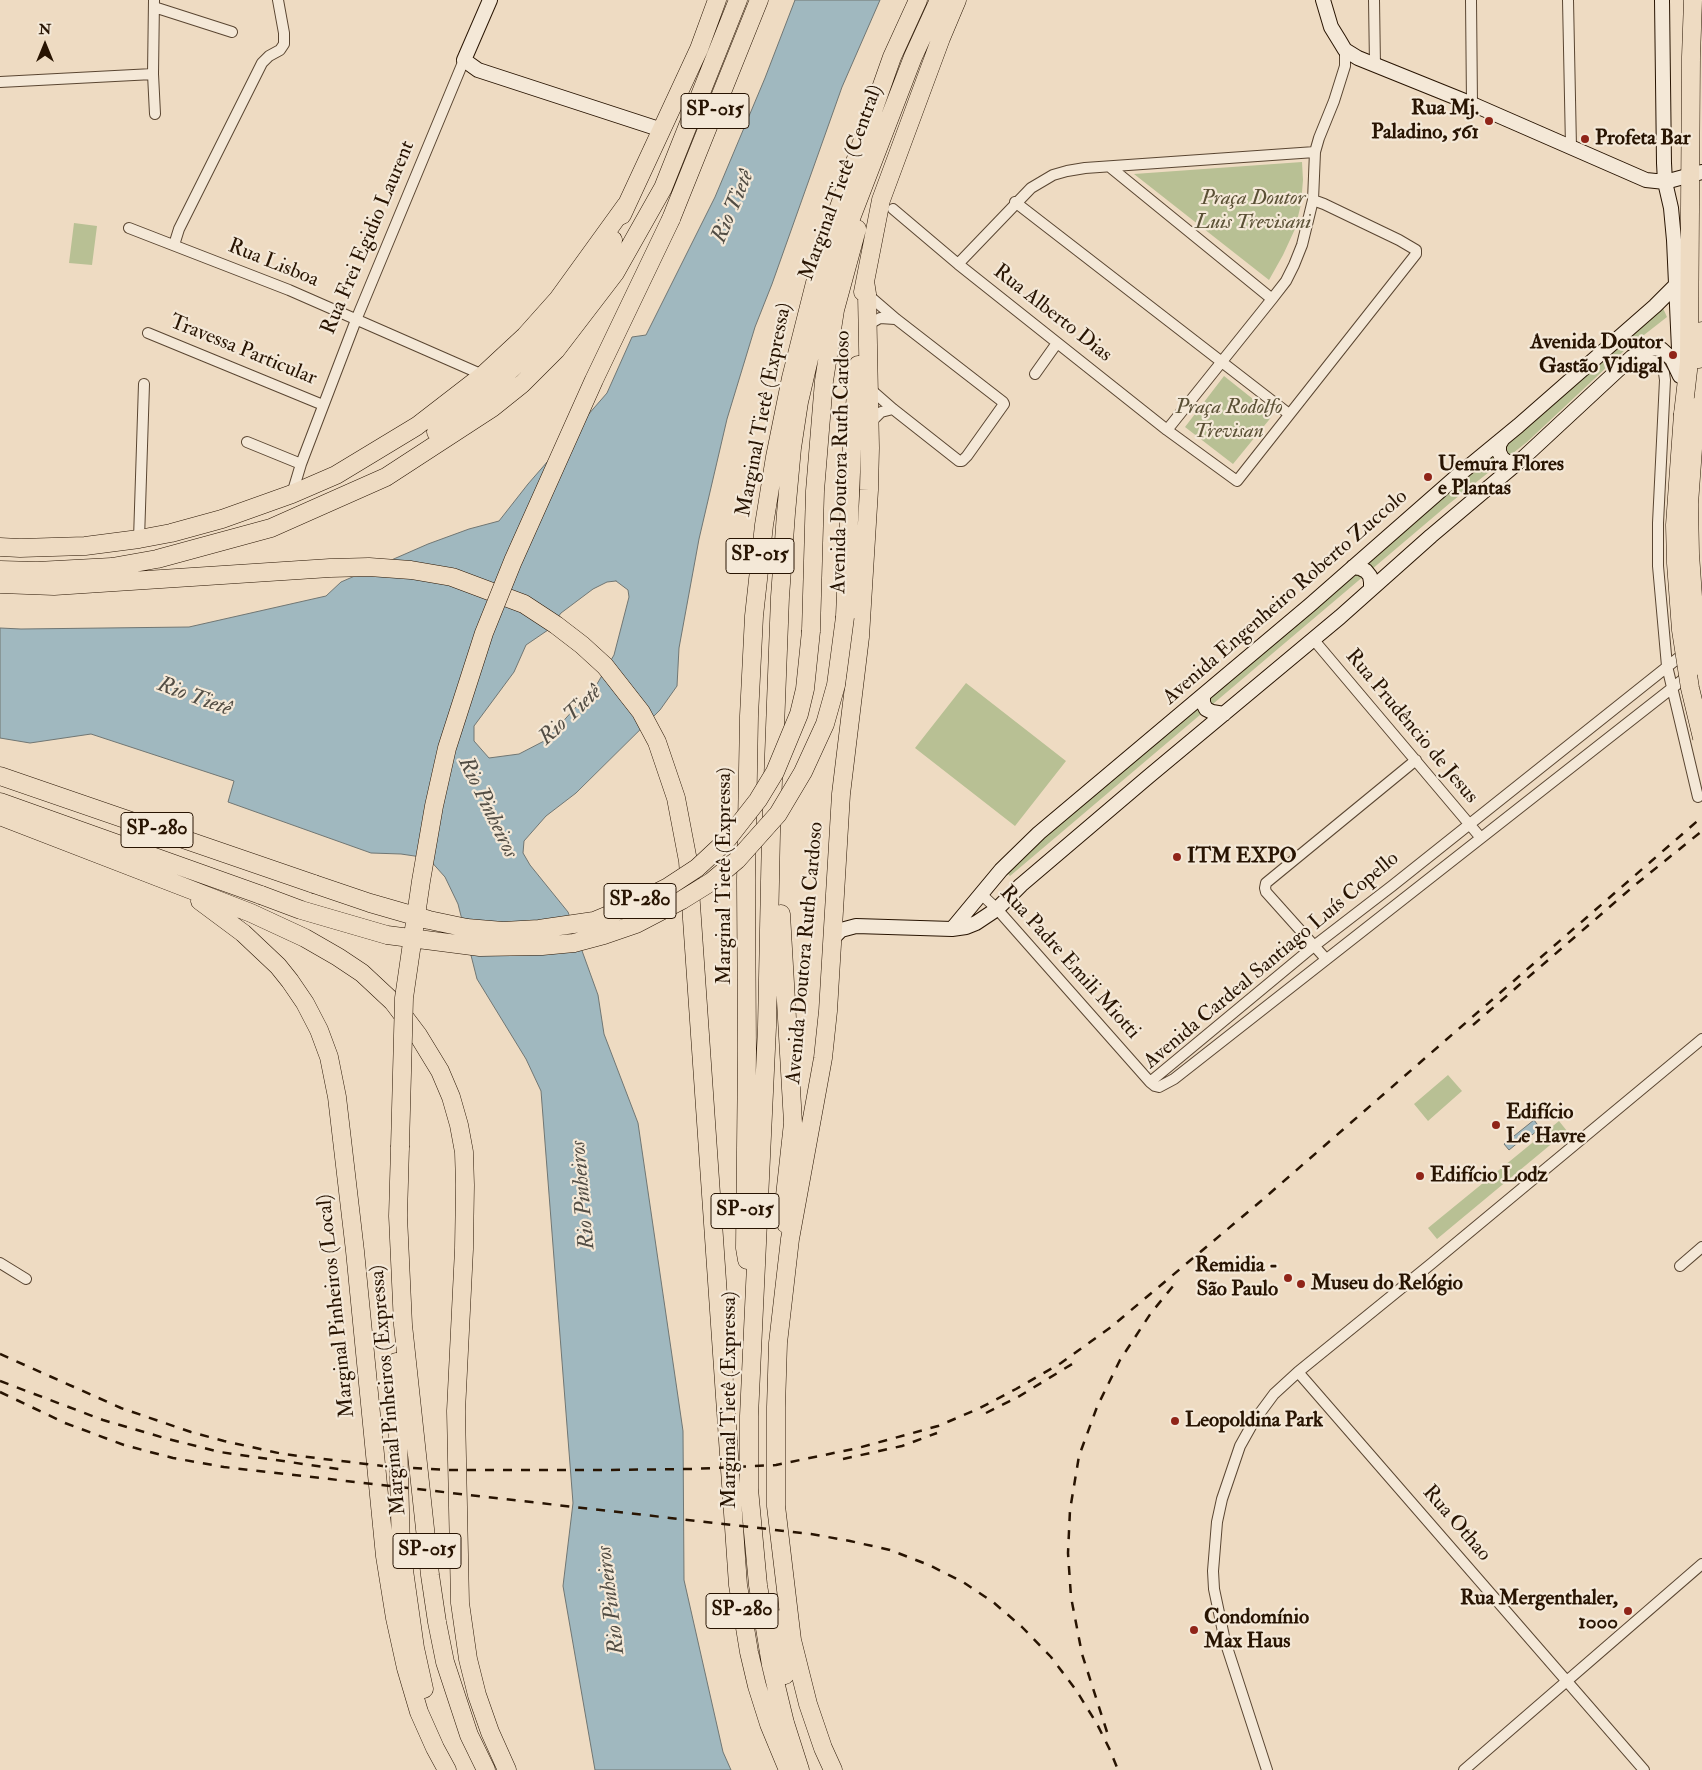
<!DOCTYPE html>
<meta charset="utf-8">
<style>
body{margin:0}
#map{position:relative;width:1702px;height:1770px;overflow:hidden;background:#eedbc2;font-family:"IM FELL Double Pica",serif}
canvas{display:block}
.north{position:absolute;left:20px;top:20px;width:50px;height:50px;-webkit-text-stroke:4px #f4e8d7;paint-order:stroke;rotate:0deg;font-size:14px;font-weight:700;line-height:20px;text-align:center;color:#281402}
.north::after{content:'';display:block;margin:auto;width:18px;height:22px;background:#281402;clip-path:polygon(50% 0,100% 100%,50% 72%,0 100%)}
</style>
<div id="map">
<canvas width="1702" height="1770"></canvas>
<div class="north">N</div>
</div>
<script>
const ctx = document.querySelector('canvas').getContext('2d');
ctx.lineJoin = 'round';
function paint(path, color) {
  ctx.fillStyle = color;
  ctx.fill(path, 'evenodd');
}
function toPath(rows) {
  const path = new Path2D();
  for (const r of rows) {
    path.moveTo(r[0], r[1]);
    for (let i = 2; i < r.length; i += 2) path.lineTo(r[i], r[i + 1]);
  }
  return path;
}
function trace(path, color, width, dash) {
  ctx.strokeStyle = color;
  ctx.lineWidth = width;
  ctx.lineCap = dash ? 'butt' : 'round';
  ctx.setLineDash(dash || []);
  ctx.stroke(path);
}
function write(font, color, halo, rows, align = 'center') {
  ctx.font = font + ' "IM FELL Double Pica",serif';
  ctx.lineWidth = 4.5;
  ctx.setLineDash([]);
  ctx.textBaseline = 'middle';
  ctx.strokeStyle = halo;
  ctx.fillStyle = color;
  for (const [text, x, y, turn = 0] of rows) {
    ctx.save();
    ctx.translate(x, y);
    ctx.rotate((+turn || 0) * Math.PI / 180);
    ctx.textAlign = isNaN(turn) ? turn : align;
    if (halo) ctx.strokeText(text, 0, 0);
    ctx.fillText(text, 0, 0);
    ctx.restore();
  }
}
paint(toPath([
 [1302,162,1303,180,1301,204,1295,229,1283,255,1269,280,1134,174],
 [74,223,97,226,92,265,69,263],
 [1662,306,1667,317,1626,349,1527,442,1450,503,1010,876,1004,869],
 [1224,376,1273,415,1233,464,1185,427],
 [966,683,1066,761,1015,826,915,748],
 [1448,1075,1462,1091,1428,1121,1414,1104],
 [1559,1121,1567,1131,1437,1239,1428,1228]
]), '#b8c094');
const water = toPath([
 [795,0,880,0,842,87,772,284,755,327,727,419,699,539,679,648,677,686,660,710,576,793,546,816,524,841,523,853,530,865,568,912,598,995,604,1034,638,1123,683,1431,684,1580,723,1752,731,1770,595,1770,563,1586,573,1503,541,1091,526,1059,477,979,458,904,445,877,428,858,401,854,371,853,228,802,234,781,91,734,30,743,0,738,0,628,21,629,189,627,326,596,341,582,428,544,469,529,499,521,528,484,607,393,632,337,646,335,715,197,765,78,795,0],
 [616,581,628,590,629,597,614,655,597,684,546,740,519,754,489,758,474,741,474,726,514,672,526,645,548,630,561,613,593,589,607,582,616,581],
 [1534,1120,1540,1128,1532,1135,1530,1133,1509,1150,1504,1144,1534,1120]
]);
paint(water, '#a0b8bf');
trace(water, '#707673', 1);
const street = toPath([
 [154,0,153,74,155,114],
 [1374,0,1375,65],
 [1471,0,1472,104],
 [1568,0,1571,147],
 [154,7,232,32],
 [0,82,153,74],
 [1110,167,1272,299],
 [1015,202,1289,414],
 [893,209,958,264,1167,430,1237,481,1416,254,1416,250,1399,240,1324,204,1313,200],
 [129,228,289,290,483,375],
 [174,245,179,229,262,63,269,56,280,50,284,44,284,33,278,0],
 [958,264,1031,188,1053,175,1067,171,1085,168,1315,152],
 [867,294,896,319,1003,402,1004,404,967,456,962,461,959,461,893,409,869,388],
 [868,327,871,323,880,318,895,319],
 [148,333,323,405],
 [1633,357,1643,357,1654,361,1660,366,1664,373,1665,380,1658,523,1658,566,1667,666,1698,797],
 [1035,374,1057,343],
 [869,424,881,412,893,409],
 [1167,430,1272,299,1286,281,1294,265,1302,245,1313,200,1315,152,1319,138,1334,101,1345,66,1345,50],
 [247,442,301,464],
 [292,494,301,464,356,320,464,60],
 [139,539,144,384],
 [1313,639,1481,838],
 [1687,651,1392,886,1314,946,1150,1082,1155,1086,1159,1087,1174,1079,1690,674],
 [980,893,997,909,1150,1082],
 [1326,959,1266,892,1265,888,1266,883,1416,760],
 [0,1263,26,1279],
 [1680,1266,1702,1247],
 [1298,1372,1644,1770],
 [1267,1770,1225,1641,1214,1589,1213,1571,1217,1522,1222,1499,1240,1446,1254,1421,1274,1394,1298,1372,1431,1264,1702,1039],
 [1464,1770,1702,1564]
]);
const secondary = toPath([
 [490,0,464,60,478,70,662,130],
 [1323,0,1331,27,1339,40,1345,50,1358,58,1472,104,1646,180,1665,182,1702,172],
 [1662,0,1664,163,1665,182,1671,208,1674,240,1680,371],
 [1502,440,1499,445,1499,452,1502,458,1507,462,1514,462,1521,460],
 [1353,567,1360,568,1366,571,1370,576,1371,582,1371,588],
 [1203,696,1203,703,1206,709,1212,712,1224,714],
 [952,929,1001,870,1039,833,1310,605,1456,477,1518,426,1655,306,1676,285],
 [831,940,841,930,856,926,952,929,966,927,976,923,997,909,1021,885,1148,777,1340,617,1431,536,1521,460,1632,357,1648,348,1661,349,1672,359,1680,376]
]);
const highway = toPath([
 [622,215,699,49,717,0],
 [671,219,759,0],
 [863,292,881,200,941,38,957,0],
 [1699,359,1702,331],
 [1683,414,1689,362,1691,57,1693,0],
 [436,432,480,399,544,338,575,303,593,278,613,240],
 [0,547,20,548,85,546,139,539,171,533,222,519,292,494,336,475,417,426,483,375,525,336,558,299,626,205],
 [0,570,37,571,112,567,157,559,271,528,386,477,492,408,522,384,556,350,615,273,663,188,738,0],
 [0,584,54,586,330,568,369,567,411,570,452,577,524,604,556,625,582,645,605,666,641,712,657,742,676,798,688,861,738,1585,749,1652,757,1686,769,1724,788,1770],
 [845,617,852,448,858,365],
 [811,631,815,491,824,381,835,310,857,229],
 [0,776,314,884],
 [0,802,261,895],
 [0,816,251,913,305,938,338,957,362,973,393,1002,418,1035,440,1071,451,1097,459,1125,464,1152,465,1185,464,1249,456,1411,460,1603,468,1659,477,1695,490,1732,507,1770],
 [200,901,243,933,278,966,290,981,305,1003,319,1030,329,1057,337,1097,355,1251,385,1556,395,1618,406,1668,419,1712,435,1748,447,1770],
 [781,914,793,1123,783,1214,786,1224],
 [400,1147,398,1216,403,1325,430,1575,437,1622,445,1662,469,1735,486,1770],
 [747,1260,745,1248,747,1051,746,880,749,716,754,616,764,525,775,457,791,378,818,271,838,210,892,57,918,0],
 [396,1362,401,1549,415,1648,424,1689],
 [777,1619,785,1675],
 [800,1770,785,1723,771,1665,758,1585,749,1489,749,1416,767,1027,771,833,780,597,786,513,792,448,799,402,822,303,833,265,913,57,939,0],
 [833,1770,823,1748,808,1704,792,1640,776,1506,776,1407,778,1343,790,1239,823,1058,828,1011,841,794,860,637,869,490,870,448,867,294,865,281]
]);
trace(street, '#5a4632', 12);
trace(secondary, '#281402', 16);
trace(highway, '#281402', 19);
trace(street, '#f4e8d7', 10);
trace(secondary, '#f4e8d7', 14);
trace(highway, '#eedbc2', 18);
trace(toPath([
 [1473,1025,1635,885,1702,831],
 [0,1354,121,1408,191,1432,224,1441,283,1454,391,1467,450,1470,600,1470,692,1469,776,1465,858,1448,938,1426,978,1409,1016,1389,1061,1363,1111,1327,1261,1201,1702,817],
 [0,1381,103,1420,168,1439,220,1452,345,1470],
 [0,1392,65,1423,124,1445,173,1458,224,1467,811,1534,850,1541,890,1550,929,1565,963,1582,993,1602,1022,1627,1051,1657,1076,1690,1097,1724,1110,1750,1118,1770],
 [986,1413,1018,1397,1077,1361],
 [843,1459,902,1446,937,1433],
 [1107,1732,1082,1654,1071,1597,1068,1553,1070,1510,1079,1456,1097,1407,1120,1360,1151,1313,1178,1280]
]), '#281402', 2.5, [9, 9]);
const highwayBridge = toPath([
 [1696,407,1689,504,1690,554,1694,611,1702,667],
 [1683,414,1675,525,1676,563,1681,630,1690,688,1702,738],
 [314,884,370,903,429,920,467,928,503,931,539,929,594,921,630,906,668,887,697,868,726,841,758,800,775,772,799,714,805,689,811,631],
 [261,895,301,910,387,935,480,947,542,946,574,943,604,935,636,924,682,900,711,882,737,860,778,814,803,772,825,724,836,685,845,617],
 [400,1147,404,998,421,881,434,806,447,748,484,633,513,561,594,380,671,219]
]);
trace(highwayBridge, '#281402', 19, []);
trace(highwayBridge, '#eedbc2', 18);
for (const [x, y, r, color] of [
 [1489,121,5,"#8f2418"],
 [1585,139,5,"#8f2418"],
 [1673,355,5,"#8f2418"],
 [1428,477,5,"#8f2418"],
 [1177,857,5,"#8f2418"],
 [1496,1125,5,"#8f2418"],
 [1420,1176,5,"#8f2418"],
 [1288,1278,5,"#8f2418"],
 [1301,1284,5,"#8f2418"],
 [1175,1421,5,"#8f2418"],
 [1628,1611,5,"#8f2418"],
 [1194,1630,5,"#8f2418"]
]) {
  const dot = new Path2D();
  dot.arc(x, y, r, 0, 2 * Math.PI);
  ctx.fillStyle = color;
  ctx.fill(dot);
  trace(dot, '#f4e8d7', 2);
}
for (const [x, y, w] of [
 [715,111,68],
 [760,556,68],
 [157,830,72],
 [640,901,72],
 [745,1211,68],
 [427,1551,68],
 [742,1611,72]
]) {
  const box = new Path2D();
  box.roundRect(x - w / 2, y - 17.5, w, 35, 4);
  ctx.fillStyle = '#f4e8d7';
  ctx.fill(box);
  trace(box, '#281402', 1);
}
write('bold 20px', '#281402', null, [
 ["SP-015",715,111],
 ["SP-015",760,556],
 ["SP-280",157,830],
 ["SP-280",640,901],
 ["SP-015",745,1211],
 ["SP-015",427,1551],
 ["SP-280",742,1611]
]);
write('bold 21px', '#281402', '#f4e8d7', [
 ["Rua Mj.",1479,109,"right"],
 ["Paladino, 561",1479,133,"right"],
 ["Profeta Bar",1595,139],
 ["Avenida Doutor",1663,343,"right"],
 ["Gastão Vidigal",1663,367,"right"],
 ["Uemura Flores",1438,465],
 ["e Plantas",1438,489],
 ["ITM EXPO",1187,857],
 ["Edifício",1506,1113],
 ["Le Havre",1506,1137],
 ["Edifício Lodz",1430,1176],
 ["Remidia -",1278,1266,"right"],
 ["São Paulo",1278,1290,"right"],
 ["Museu do Relógio",1311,1284],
 ["Leopoldina Park",1185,1421],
 ["Rua Mergenthaler,",1618,1599,"right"],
 ["1000",1618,1623,"right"],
 ["Condomínio",1204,1618],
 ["Max Haus",1204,1642]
], 'left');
write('21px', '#281402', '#f4e8d7', [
 ["Marginal Tietê (Central)",842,183,-70],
 ["Rua Frei Egidio Laurent",369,238,-67],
 ["Rua Lisboa",273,264,22],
 ["Rua Alberto Dias",1052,314,38],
 ["Travessa Particular",243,351,22],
 ["Marginal Tietê (Expressa)",765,410,-79],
 ["Avenida Doutora Ruth Cardoso",842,462,-89],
 ["Avenida Engenheiro Roberto Zuccolo",1286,598,-41],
 ["Rua Prudêncio de Jesus",1411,727,50],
 ["Marginal Tietê (Expressa)",725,876,-90],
 ["Avenida Doutora Ruth Cardoso",806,953,-85],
 ["Avenida Cardeal Santiago Luís Copello",1272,961,-40],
 ["Rua Padre Emili Miotti",1069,963,48],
 ["Marginal Pinheiros (Local)",337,1306,-96],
 ["Marginal Pinheiros (Expressa)",389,1390,-95],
 ["Marginal Tietê (Expressa)",730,1400,-90],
 ["Rua Othao",1456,1524,49]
]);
write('italic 21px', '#5a5035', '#f4e8d7', [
 ["Praça Doutor",1253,199],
 ["Luis Trevisani",1253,223],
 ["Praça Rodolfo",1229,408],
 ["Trevisan",1229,432]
]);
write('italic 22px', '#524d44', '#f4e8d7', [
 ["Rio Tietê",734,207,-67],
 ["Rio Tietê",194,698,20],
 ["Rio Tietê",571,716,-43],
 ["Rio Pinheiros",487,808,64],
 ["Rio Pinheiros",584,1195,-95],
 ["Rio Pinheiros",612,1600,-97]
]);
</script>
